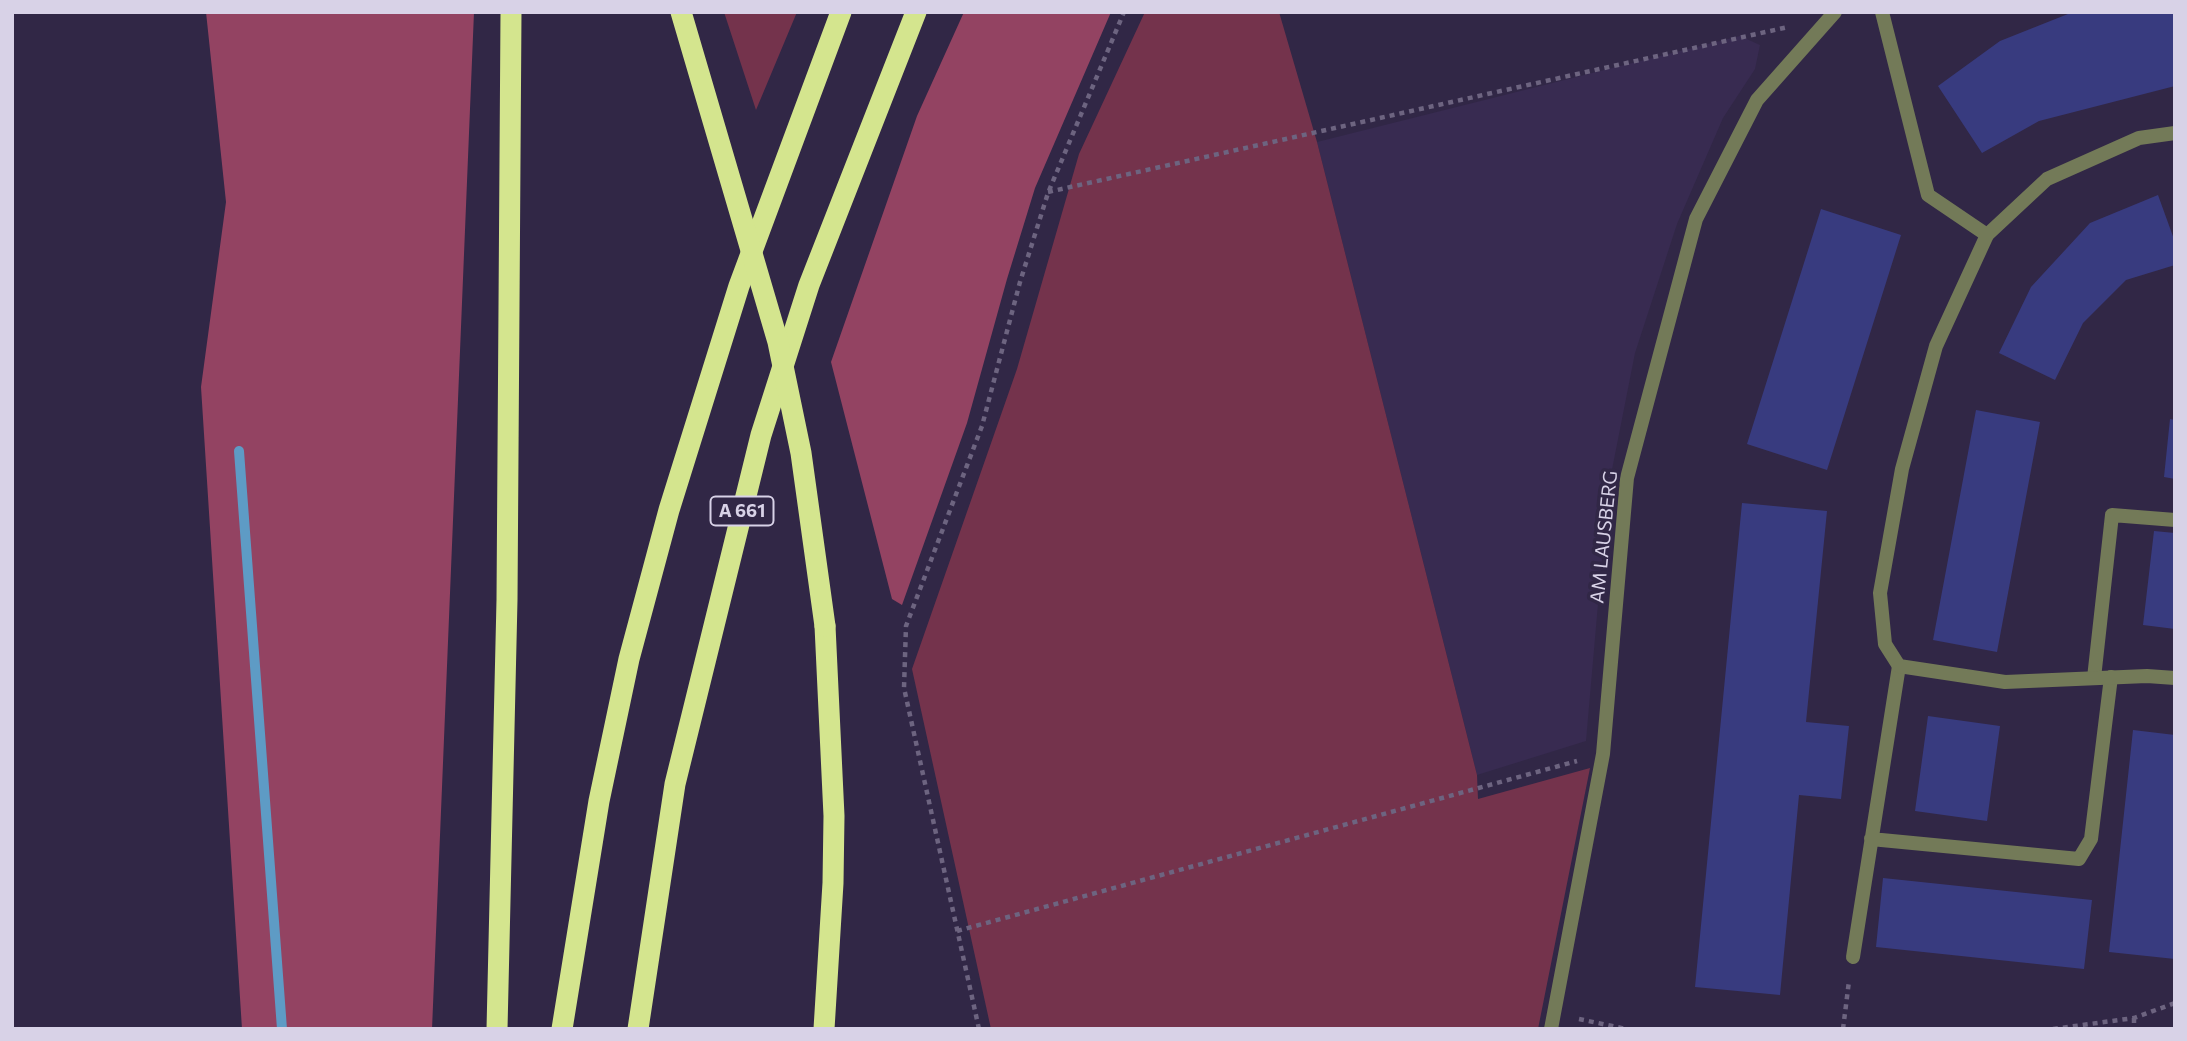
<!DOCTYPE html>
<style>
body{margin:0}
#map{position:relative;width:2187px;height:1041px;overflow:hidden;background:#312746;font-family:Commissioner,sans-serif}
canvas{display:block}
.frame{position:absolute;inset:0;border:14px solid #d8d2e7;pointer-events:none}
</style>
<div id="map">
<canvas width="2187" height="1041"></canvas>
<div class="frame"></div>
</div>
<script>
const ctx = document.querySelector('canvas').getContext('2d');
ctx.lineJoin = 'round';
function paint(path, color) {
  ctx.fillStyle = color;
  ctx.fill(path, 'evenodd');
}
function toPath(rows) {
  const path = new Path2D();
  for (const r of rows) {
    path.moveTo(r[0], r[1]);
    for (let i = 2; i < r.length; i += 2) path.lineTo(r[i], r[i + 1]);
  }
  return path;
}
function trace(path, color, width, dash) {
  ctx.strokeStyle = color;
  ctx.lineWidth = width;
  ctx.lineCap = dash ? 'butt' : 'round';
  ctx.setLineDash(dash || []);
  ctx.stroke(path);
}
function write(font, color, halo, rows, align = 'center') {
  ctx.font = font + ' Commissioner,sans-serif';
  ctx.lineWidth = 7;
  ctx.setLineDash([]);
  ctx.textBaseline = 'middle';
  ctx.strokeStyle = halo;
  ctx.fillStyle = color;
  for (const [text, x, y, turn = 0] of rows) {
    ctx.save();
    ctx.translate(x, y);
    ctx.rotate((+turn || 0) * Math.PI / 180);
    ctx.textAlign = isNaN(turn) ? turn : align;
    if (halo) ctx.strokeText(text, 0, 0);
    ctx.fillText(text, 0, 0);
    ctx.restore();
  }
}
paint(toPath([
 [1740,36,1760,45,1755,69,1723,118,1677,224,1635,353,1608,490,1586,741,1477,775,1317,142]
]), '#382b51');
paint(toPath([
 [724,12,797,12,756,110],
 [1145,12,1279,12,1317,142,1477,775,1478,799,1590,768,1538,1029,991,1029,912,669,1017,369,1079,154]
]), '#74334c');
paint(toPath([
 [206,12,474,12,432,1029,242,1029,201,387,226,202],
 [964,12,1111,12,1035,188,1007,279,967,423,902,605,892,599,831,362,917,116]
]), '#934362');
trace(toPath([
 [239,451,282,1029]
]), '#5e9bc5', 10);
paint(toPath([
 [2073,12,2175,12,2175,86,2039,121,1982,153,1938,86,2000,41],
 [2158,195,2175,242,2175,265,2126,280,2083,323,2055,380,1999,353,2031,287,2090,223],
 [1821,209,1901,235,1827,470,1747,444],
 [1976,410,2040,422,1997,652,1933,640],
 [2170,419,2175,420,2175,479,2164,477],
 [1742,503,1827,511,1806,722,1849,726,1841,799,1799,795,1780,995,1695,987],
 [2154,531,2175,533,2175,629,2143,625],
 [1928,716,2000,726,1987,821,1915,811],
 [2133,730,2175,735,2175,959,2109,952],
 [1883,878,2092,900,2084,969,1876,947]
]), '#383b7f');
trace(toPath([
 [1048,192,1788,27],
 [957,931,1577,761],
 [2134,1018,2134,1029],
 [1579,1019,1626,1029],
 [979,1029,904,688,906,626,982,426,1020,282,1048,193,1124,12],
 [1843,1029,1849,981],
 [2053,1029,2134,1018,2175,1003]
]), '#6d6480', 4.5, [5, 5]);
trace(toPath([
 [1882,12,1928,195,1987,235],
 [2094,678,2112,515,2175,520],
 [1871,839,2079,859,2091,839,2111,677],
 [1853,957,1899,666],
 [1551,1029,1603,754,1627,478,1696,219,1757,100,1835,12]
]), '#737a58', 14);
trace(toPath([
 [2175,133,2139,138,2047,179,1987,235,1936,346,1902,469,1880,593,1885,644,1899,666,2005,682,2147,676,2175,678]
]), '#737a58', 14);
trace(toPath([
 [497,1029,507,600,511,12],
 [562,1029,599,801,629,659,669,510,739,286,841,12],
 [638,1029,675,784,761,435,809,285,916,12],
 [824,1029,833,883,834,816,825,626]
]), '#d4e58e', 21);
trace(toPath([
 [681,12,778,342,801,453,825,626]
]), '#d4e58e', 21);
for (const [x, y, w] of [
 [742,511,63]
]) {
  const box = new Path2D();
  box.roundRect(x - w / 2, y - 14.5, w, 29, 5);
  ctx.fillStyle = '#312746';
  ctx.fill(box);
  trace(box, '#d8d2e7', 2);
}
write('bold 18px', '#d8d2e7', null, [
 ["A 661",742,511]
]);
write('19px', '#d8d2e7', '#312746', [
 ["AM LAUSBERG",1604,537,-84]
]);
</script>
